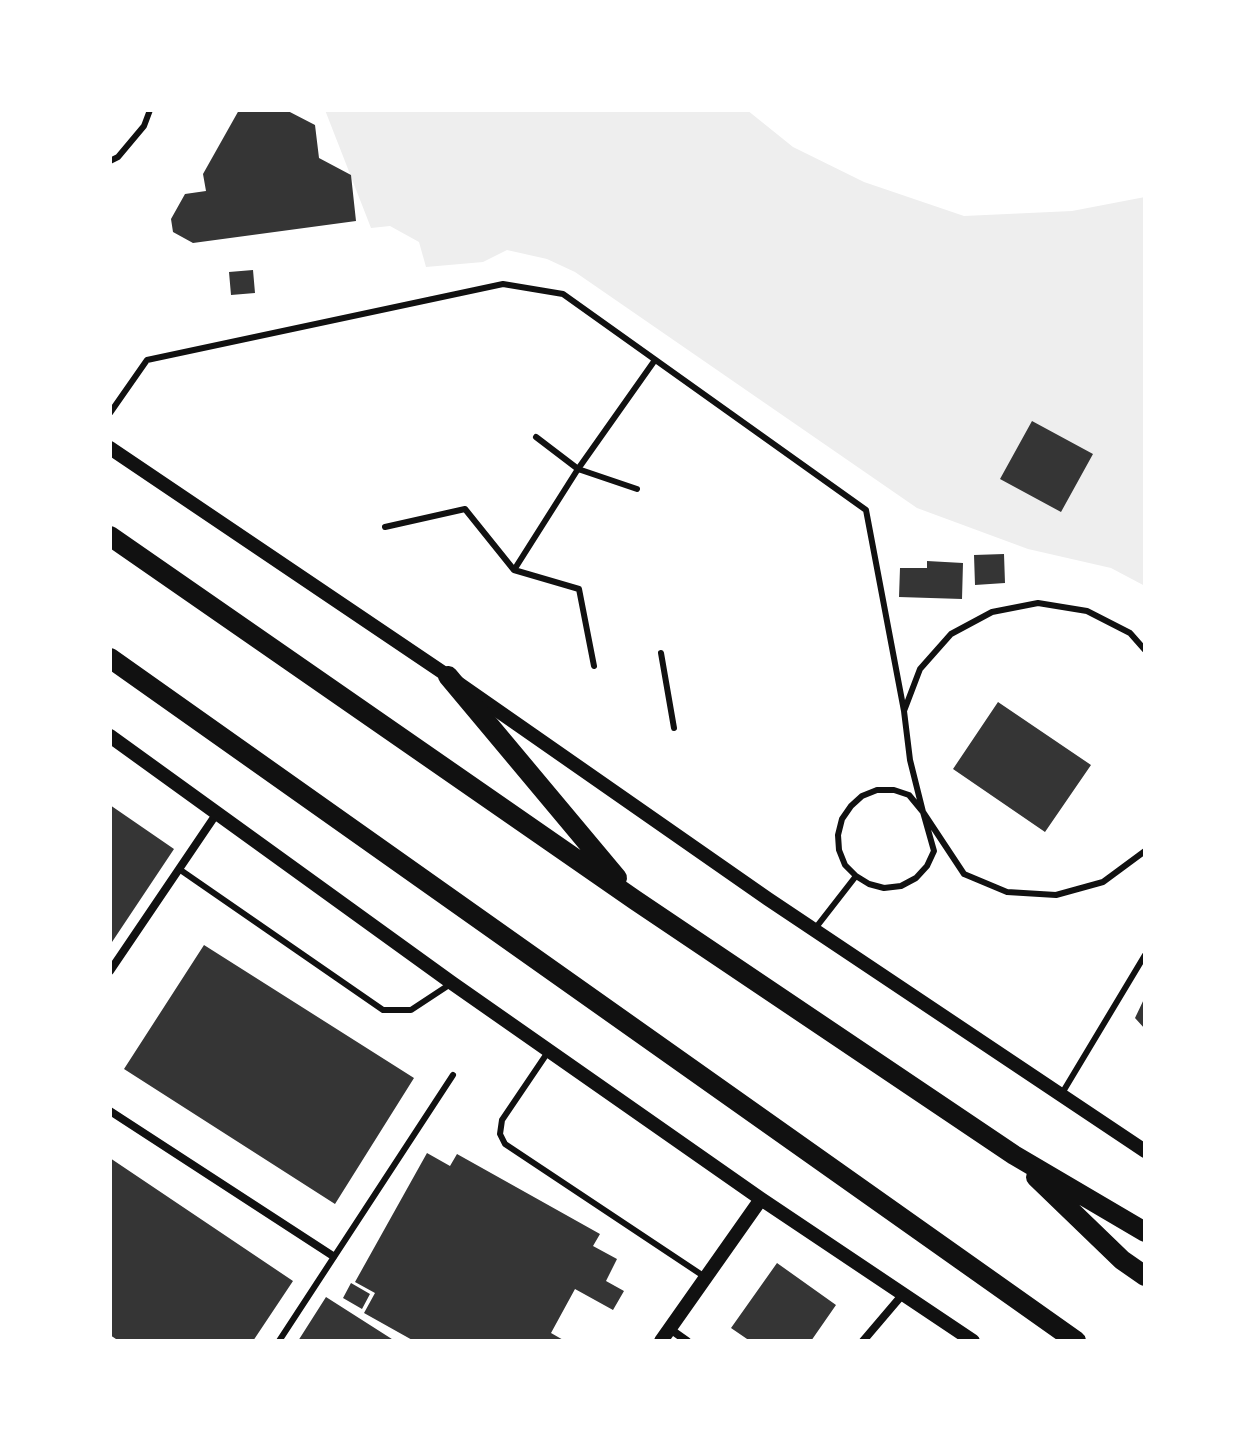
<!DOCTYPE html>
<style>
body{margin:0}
#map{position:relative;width:1255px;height:1451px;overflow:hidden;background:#fff;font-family:"Noto Serif",serif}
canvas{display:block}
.frame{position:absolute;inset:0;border:112px solid #fff;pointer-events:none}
</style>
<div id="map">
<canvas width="1255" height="1451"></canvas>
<div class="frame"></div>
</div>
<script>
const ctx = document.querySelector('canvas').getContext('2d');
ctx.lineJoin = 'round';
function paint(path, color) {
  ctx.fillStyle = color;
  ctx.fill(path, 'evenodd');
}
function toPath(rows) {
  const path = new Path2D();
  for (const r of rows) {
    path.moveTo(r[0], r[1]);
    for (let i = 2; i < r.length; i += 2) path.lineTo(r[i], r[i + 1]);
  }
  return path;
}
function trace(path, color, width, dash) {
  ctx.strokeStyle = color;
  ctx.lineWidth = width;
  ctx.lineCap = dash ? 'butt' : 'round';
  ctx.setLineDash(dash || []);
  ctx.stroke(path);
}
paint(toPath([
 [325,110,747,110,793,147,864,182,964,216,1072,211,1145,197,1145,586,1111,568,1028,549,917,508,575,272,547,259,507,250,483,262,426,267,419,242,390,226,371,228]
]), '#eee');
paint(toPath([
 [239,110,286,110,315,125,319,158,351,175,356,221,193,243,173,232,171,219,185,194,206,191,203,174],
 [253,270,255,293,231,295,229,272],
 [1032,421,1093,454,1061,512,1000,479],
 [1004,554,1005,583,975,585,974,555],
 [927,561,963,563,962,599,899,597,900,568,927,568],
 [998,702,1091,765,1045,832,953,769],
 [110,805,174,849,110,945],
 [204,945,414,1078,335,1204,124,1069],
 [1145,997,1145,1029,1135,1018],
 [427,1153,450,1166,457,1154,600,1234,593,1246,617,1259,606,1281,624,1291,613,1310,575,1289,551,1333,565,1341,414,1341,364,1313,375,1293,355,1282],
 [110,1158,293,1281,253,1341,119,1341,110,1335],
 [777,1263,836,1305,811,1341,750,1341,731,1328],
 [351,1283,370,1294,362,1309,343,1298],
 [326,1297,395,1341,298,1341]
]), '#353535');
trace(toPath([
 [110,161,118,157,144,126,150,110],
 [110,413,147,360,503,284,563,294,866,510,904,711],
 [536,437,578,469,637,489],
 [385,527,465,509,514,570,579,589,594,666],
 [514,570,578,469,655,360],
 [1145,650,1130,633,1087,611,1038,603,992,612,951,634,920,669,904,711,910,760,923,812,964,874,1007,892,1056,895,1103,882,1145,851],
 [661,653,674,728],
 [877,790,894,790,909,795,923,812,934,851,927,866,916,878,901,886,884,888,869,884,856,876,845,865,839,850,838,835,842,819,851,806,862,796,877,790],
 [179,869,383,1010,411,1010,452,983],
 [814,930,856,876],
 [548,1052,502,1120,500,1134,505,1144,705,1277],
 [1061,1095,1145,955],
 [279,1341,453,1075]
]), '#111', 6);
trace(toPath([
 [110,971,217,813],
 [110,1111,333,1256],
 [670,1329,687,1341],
 [863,1341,903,1294]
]), '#111', 8);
trace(toPath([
 [110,448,448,676,768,899,1145,1151],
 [110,736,452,983,761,1199,973,1341],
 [661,1341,761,1199]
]), '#111', 14);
trace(toPath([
 [110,536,635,900,1014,1155,1145,1232],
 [110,658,1076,1341],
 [448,676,617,878],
 [1036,1177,1122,1260,1145,1276]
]), '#111', 20);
</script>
